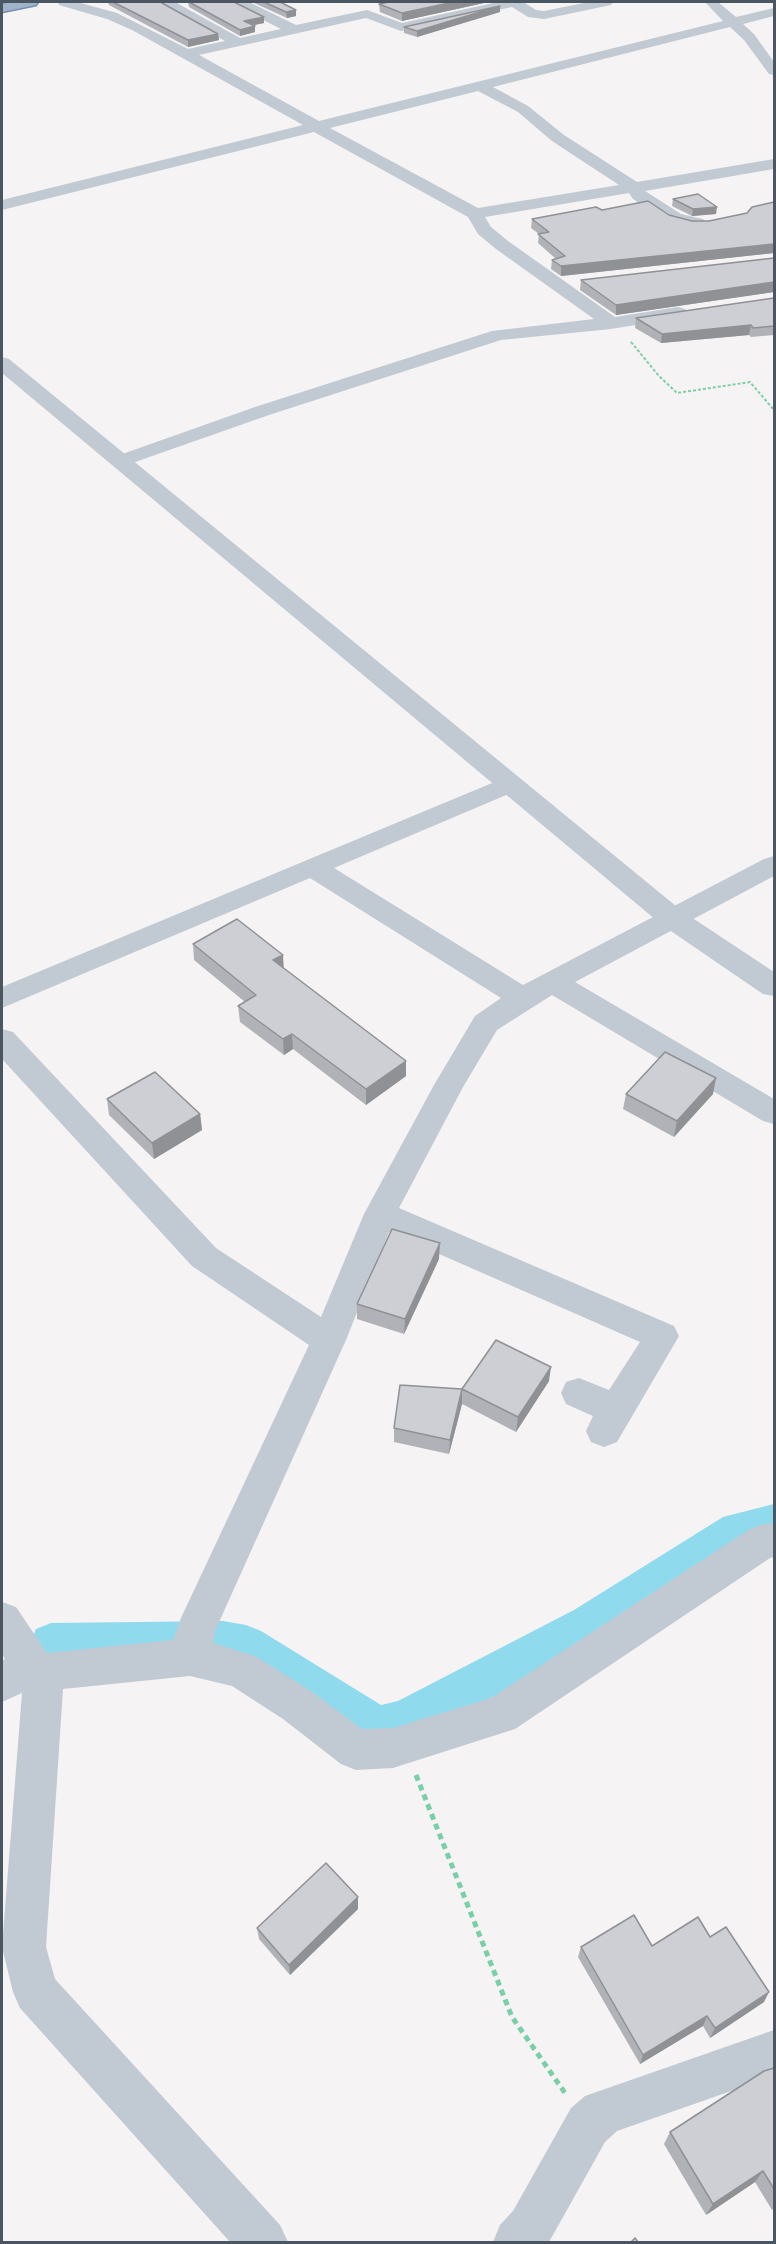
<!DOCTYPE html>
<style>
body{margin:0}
#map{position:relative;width:776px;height:2244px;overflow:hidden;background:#f5f3f3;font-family:"Fira Sans",sans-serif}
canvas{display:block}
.frame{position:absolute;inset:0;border:3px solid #4a5661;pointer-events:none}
</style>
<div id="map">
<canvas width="776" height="2244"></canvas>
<div class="frame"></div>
</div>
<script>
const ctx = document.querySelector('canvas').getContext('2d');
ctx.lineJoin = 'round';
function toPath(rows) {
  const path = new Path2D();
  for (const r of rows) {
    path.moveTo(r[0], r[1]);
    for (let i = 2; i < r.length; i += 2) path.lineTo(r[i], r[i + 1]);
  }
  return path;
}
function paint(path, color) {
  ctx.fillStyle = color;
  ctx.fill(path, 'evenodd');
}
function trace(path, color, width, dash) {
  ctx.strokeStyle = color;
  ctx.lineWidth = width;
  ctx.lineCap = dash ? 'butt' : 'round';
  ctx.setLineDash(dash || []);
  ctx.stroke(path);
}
paint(toPath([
 [2,2,12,2,10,5,2,6,2,2],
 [774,1504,774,1540,746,1546,604,1638,419,1736,377,1748,362,1742,238,1663,223,1661,51,1663,36,1657,30,1643,36,1629,51,1623,223,1621,246,1625,261,1631,381,1705,398,1701,574,1610,723,1517,774,1504]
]), '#90daee');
const trunk = toPath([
 [13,2,38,2,36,5,2,12,2,4,13,2]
]);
trace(trunk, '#7690ad', 3);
trace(toPath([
 [631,342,659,376,677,393,750,382,774,410]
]), '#7ad0a6', 2, [3, 2]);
trace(toPath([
 [416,1775,512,2017,565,2093]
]), '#7ad0a6', 5, [6, 4.5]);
paint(toPath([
 [58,2,77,2,117,13,188,49,225,41,164,7,162,4,164,2,175,2,240,38,281,29,234,5,233,2,249,2,296,25,367,10,402,23,498,2,523,2,536,10,544,11,589,2,613,2,611,5,544,19,528,17,512,7,401,31,366,18,199,55,319,121,723,21,705,2,718,2,736,17,774,8,774,16,743,24,754,34,774,62,774,75,769,74,744,40,730,27,493,87,528,106,564,135,637,182,774,159,774,169,645,191,681,214,703,219,706,223,703,227,697,228,669,222,633,199,629,193,485,217,491,227,508,241,615,317,678,307,685,309,687,313,685,317,611,329,501,340,269,415,121,467,114,465,111,461,114,457,255,407,492,331,594,319,496,249,478,234,468,217,314,132,2,210,2,200,303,125,132,30,107,19,59,5,58,2],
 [478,91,518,112,552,141,619,185,478,208,330,128,478,91],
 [509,776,518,778,522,784,518,790,334,868,523,985,764,859,774,856,774,876,575,982,774,1099,774,1124,763,1121,552,995,497,1030,463,1087,399,1208,674,1326,679,1336,617,1442,604,1447,591,1442,586,1431,593,1416,566,1404,561,1393,566,1382,579,1378,609,1390,640,1342,389,1232,346,1340,215,1631,213,1643,255,1656,311,1691,362,1729,393,1728,491,1698,750,1529,763,1524,774,1523,774,1557,770,1558,515,1729,393,1768,356,1770,341,1764,283,1719,232,1686,190,1676,63,1689,46,1947,55,1979,280,2225,288,2242,230,2242,20,2008,13,1992,2,1947,22,1693,2,1702,2,1661,5,1659,2,1654,2,1602,16,1607,47,1653,173,1640,181,1618,309,1345,192,1266,2,1059,2,1029,13,1032,216,1248,321,1317,364,1214,434,1085,475,1016,501,998,310,878,2,1008,2,987,509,776],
 [774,2030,774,2076,617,2131,605,2142,549,2242,493,2242,500,2225,513,2211,571,2108,585,2096,774,2030]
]), '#c1cad2');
paint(toPath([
 [2,357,9,359,682,911,774,972,774,996,763,994,662,925,2,373,2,357]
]), '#c1cad2');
paint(trunk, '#9fb4c9');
paint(toPath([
 [108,2,162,2,162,3,218,34,219,40,188,47,109,5],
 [188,2,264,23,253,25,255,26,255,32,240,36,189,7],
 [252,2,280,2,296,10,296,16,287,18],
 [389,2,485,2,484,3,402,21,380,12,379,4],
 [500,12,417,37,404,33,404,27],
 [673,199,716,214,692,216,672,206],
 [774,202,774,253,561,276,551,269,552,260,556,259,538,243,539,234,531,228,532,219,602,210,669,215,692,221,709,221,747,213],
 [774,258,774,292,616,315,580,290,581,280],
 [774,298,774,335,751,337,749,335,661,343,635,328,636,318],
 [193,944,283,955,283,968,406,1061,406,1076,366,1105,293,1049,284,1055,240,1022,238,1006,245,1002,194,960],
 [626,1094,713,1094,674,1137,623,1109],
 [107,1099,200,1114,202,1130,154,1159,109,1115],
 [439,1259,404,1334,357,1319,357,1304],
 [549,1381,516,1432,462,1404,449,1454,394,1442,394,1428,462,1389],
 [358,1909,290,1975,259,1939,257,1928],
 [710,1937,764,2002,710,2038,703,2026,640,2064,578,1957,581,1947,652,1946],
 [774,2068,774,2208,772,2210,755,2182,706,2215,664,2144,670,2132]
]), '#b0b2b7');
paint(toPath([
 [454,2,485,2,484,3,402,21,402,13],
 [500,6,500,12,417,37,417,31],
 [296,10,296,16,287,18,286,12],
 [264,17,264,23,245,27,244,21],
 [255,26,255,32,240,36,240,30],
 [218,34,219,40,188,47,188,40],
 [717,207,716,214,692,216,693,209],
 [774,244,774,253,561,276,561,266],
 [774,282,774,292,616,315,616,305],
 [751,325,749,335,661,343,662,334],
 [283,955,284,971,273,960],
 [292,1034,293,1049,284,1055,283,1039],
 [406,1061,406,1076,366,1105,366,1089],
 [716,1078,713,1094,674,1137,677,1121],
 [200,1114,202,1130,154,1159,152,1143],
 [440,1243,439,1259,404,1334,405,1319],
 [551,1367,549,1381,516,1432,518,1417],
 [462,1389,462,1404,449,1454,450,1440],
 [358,1897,358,1909,290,1975,289,1965],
 [769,1992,764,2002,710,2038,715,2028],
 [707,2016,703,2026,640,2064,643,2055],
 [763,2171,755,2182,706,2215,713,2204]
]), '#909195');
const building = toPath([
 [113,2,161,2,162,3,218,34,188,40,113,2],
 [189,2,234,2,264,17,244,21,255,26,240,30,189,2],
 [264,2,280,2,296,10,286,12,264,2],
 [389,2,454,2,402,13,379,4,389,2],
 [500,6,417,31,404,27,500,6],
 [698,194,717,207,693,209,673,199,698,194],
 [648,201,669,215,692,221,709,221,747,213,752,207,774,202,774,244,561,266,552,260,565,256,538,234,549,232,532,219,596,207,602,210,648,201],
 [774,258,774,282,616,305,581,280,774,258],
 [774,298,774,326,753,328,751,325,662,334,636,318,774,298],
 [237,919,283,955,273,960,406,1061,366,1089,292,1034,283,1039,238,1006,256,995,193,944,237,919],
 [665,1052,716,1078,677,1121,626,1094,665,1052],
 [155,1072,200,1114,152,1143,107,1099,155,1072],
 [392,1229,440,1243,405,1319,357,1304,392,1229],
 [496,1340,551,1367,518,1417,462,1389,496,1340],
 [400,1385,462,1389,450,1440,394,1428,400,1385],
 [326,1863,358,1897,289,1965,257,1928,326,1863],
 [634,1915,652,1946,698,1917,710,1937,726,1927,769,1992,715,2028,707,2016,643,2055,581,1947,634,1915],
 [774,2068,774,2189,763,2171,713,2204,670,2132,764,2071,774,2068],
 [635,2238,638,2242,631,2242,635,2238]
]);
paint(building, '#cdcfd5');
trace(building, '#909195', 1.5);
</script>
